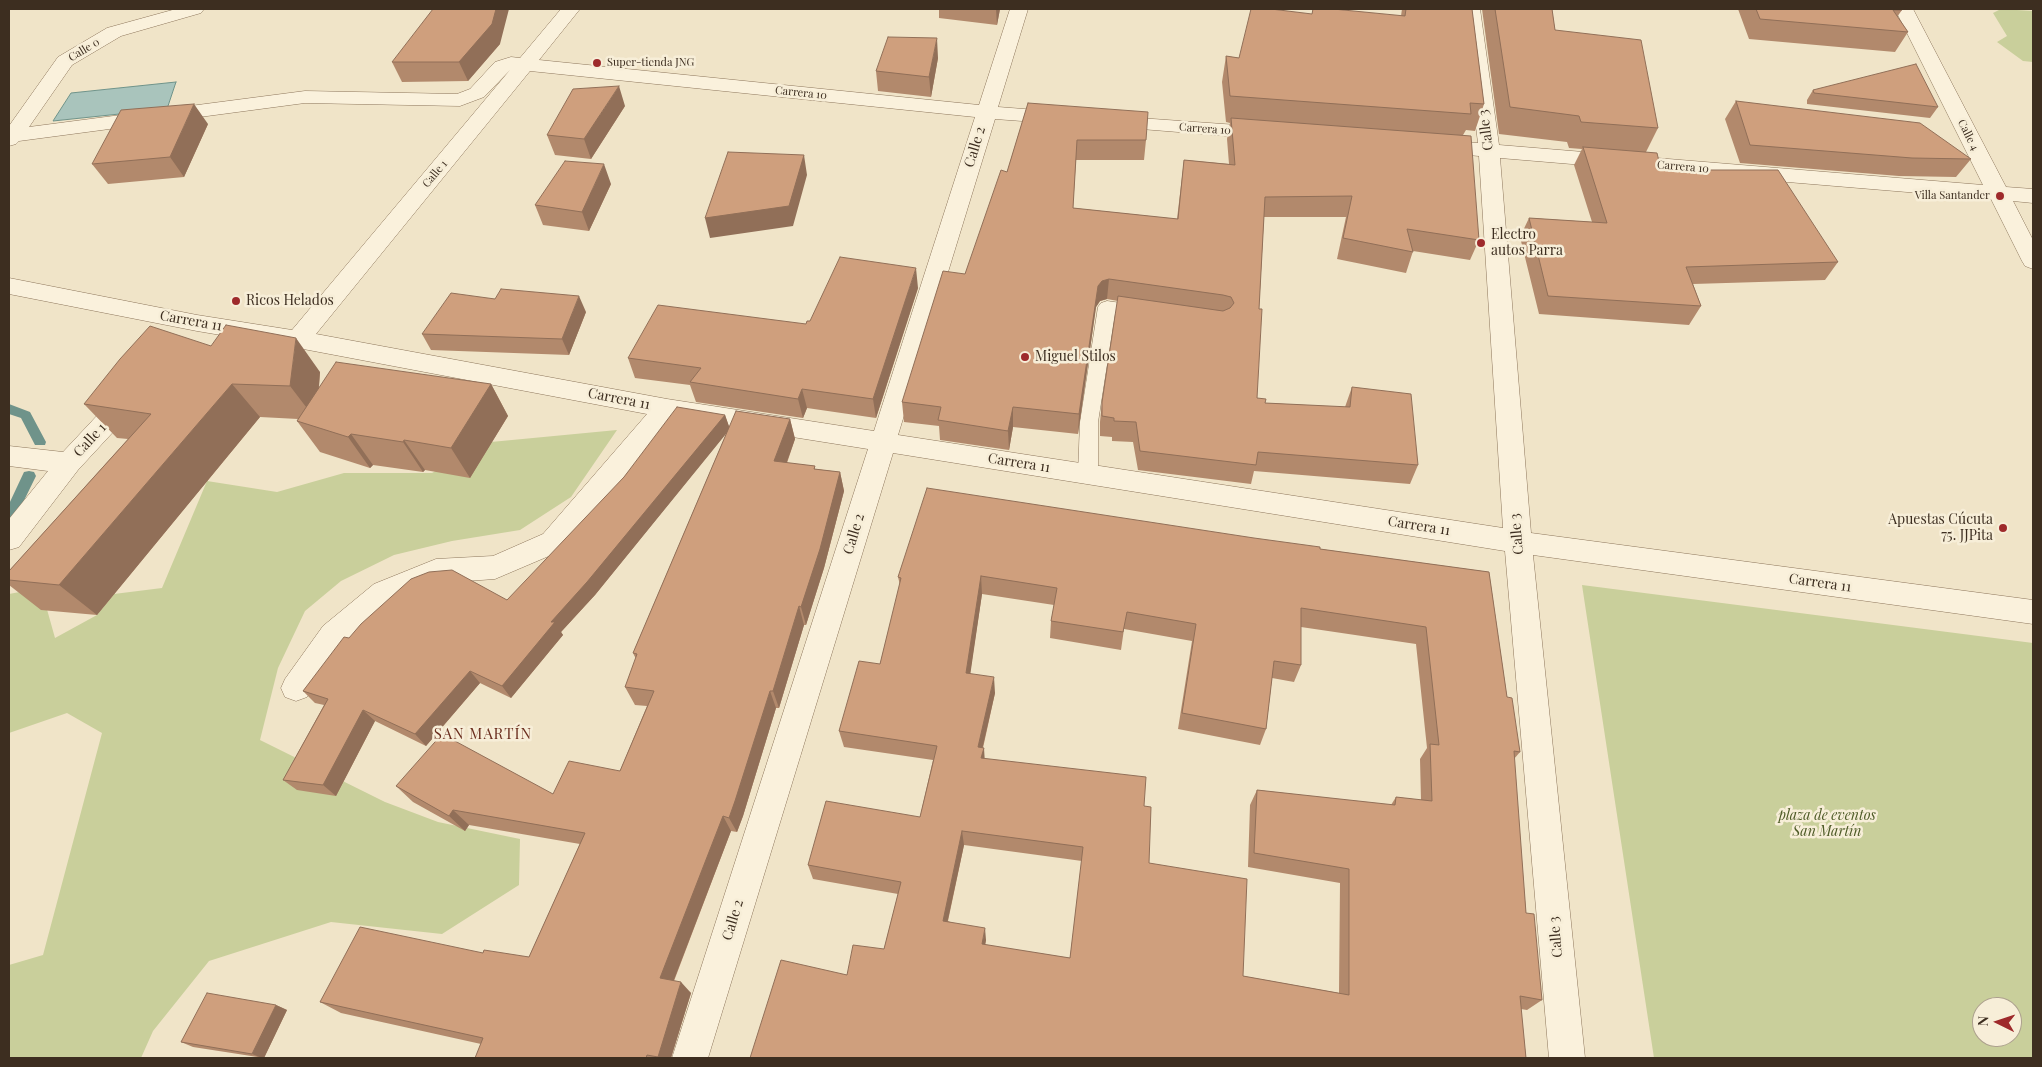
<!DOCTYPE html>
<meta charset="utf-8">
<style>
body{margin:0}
#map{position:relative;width:2042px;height:1067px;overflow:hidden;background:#f0e4c8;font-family:"Playfair Display",serif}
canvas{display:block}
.frame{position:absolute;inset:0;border:10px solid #3d2e20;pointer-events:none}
.north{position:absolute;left:1972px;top:997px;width:50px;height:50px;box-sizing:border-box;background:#f7eed8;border:1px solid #ada18e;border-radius:50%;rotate:274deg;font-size:14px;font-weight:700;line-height:20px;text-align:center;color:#3d2e20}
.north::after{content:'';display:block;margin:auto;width:18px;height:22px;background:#9e2a2b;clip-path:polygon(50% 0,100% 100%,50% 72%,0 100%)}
</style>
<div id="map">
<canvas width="2042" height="1067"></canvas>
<div class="frame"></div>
<div class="north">N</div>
</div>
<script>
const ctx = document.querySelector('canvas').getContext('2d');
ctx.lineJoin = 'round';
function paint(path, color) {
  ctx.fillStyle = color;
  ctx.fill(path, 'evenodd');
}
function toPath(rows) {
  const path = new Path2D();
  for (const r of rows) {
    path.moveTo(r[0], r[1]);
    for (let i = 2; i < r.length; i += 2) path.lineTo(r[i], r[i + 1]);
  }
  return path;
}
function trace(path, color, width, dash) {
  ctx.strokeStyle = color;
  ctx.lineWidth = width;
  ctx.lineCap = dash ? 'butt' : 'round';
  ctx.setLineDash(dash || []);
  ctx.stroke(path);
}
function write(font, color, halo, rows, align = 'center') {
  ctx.font = font + ' "Playfair Display",serif';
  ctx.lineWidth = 5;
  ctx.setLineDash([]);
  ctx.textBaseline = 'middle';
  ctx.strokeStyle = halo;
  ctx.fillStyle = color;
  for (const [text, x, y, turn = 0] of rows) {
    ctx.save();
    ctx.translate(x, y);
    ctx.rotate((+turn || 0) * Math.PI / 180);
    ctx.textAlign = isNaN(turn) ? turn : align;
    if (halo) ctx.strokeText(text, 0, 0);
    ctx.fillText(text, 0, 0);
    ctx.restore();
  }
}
paint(toPath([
 [2001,9,2033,11,2033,62,2023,61,1997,42,2007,36,1993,13],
 [617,430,571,497,520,530,452,541,394,555,341,581,305,611,278,668,260,740,385,802,438,822,520,839,519,885,442,934,331,922,209,961,153,1031,141,1058,9,1058,9,965,43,955,102,733,67,713,9,733,9,594,41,588,55,638,97,615,114,594,162,588,207,481,277,492,344,473,432,473,491,442],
 [1582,585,2033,643,2033,1058,1654,1058],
 [1982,1007,2012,1007,2012,1037,1982,1037]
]), '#c9cf9b');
const water = toPath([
 [176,82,167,109,53,121,71,93,176,82]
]);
paint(water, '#a9c4bc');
trace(water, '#6f938a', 1);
paint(toPath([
 [9,404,30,412,46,442,45,445,35,445,21,418,9,414,9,404],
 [29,471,34,472,36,476,14,521,9,522,9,504,24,472,29,471]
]), '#6f938a');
const lane = toPath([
 [1107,301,1142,306,1148,308,1151,312,1148,316,1142,318,1115,314,1098,422,1098,474,1095,479,1088,481,1081,479,1078,474,1080,422,1098,307,1101,303,1107,301]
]);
const street = toPath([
 [176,9,204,9,201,13,121,36,72,65,29,127,305,91,457,94,470,89,495,62,511,57,520,58,561,9,580,9,539,60,979,105,1010,9,1028,9,998,107,1063,112,1070,114,1073,118,1070,122,1063,124,995,119,898,435,1503,528,1479,156,1435,152,1428,150,1425,146,1428,142,1435,140,1478,143,1462,9,1480,9,1499,145,1983,185,1895,9,1913,9,2006,187,2033,189,2033,203,2013,201,2033,240,2033,269,2025,266,2022,261,1991,199,1500,158,1531,533,2033,600,2033,624,1533,555,1585,1058,1549,1058,1505,551,893,453,708,1058,672,1058,868,449,673,418,563,550,495,579,438,583,394,600,343,644,307,697,296,701,285,697,281,688,285,679,323,626,374,584,436,559,493,556,543,534,647,414,298,348,197,331,9,294,9,278,197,315,292,330,510,70,484,97,460,106,305,103,19,141,16,144,9,146,9,126,58,57,107,28,176,9],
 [530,71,975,117,874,431,667,399,316,334,530,71],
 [1111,116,1265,127,1272,129,1275,133,1272,137,1265,139,1104,126,1101,122,1104,118,1111,116],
 [129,389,138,391,142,398,138,405,78,470,19,547,9,550,9,519,48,471,9,466,9,446,63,452,120,391,129,389]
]);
trace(lane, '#8d765c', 1);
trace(street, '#8d765c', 1);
paint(lane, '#faf1dc');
paint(street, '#faf1dc');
paint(toPath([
 [939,9,1000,9,997,25,939,18],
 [1313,9,1401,16,1402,9,1472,9,1484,104,1475,131,1466,130,1463,135,1479,240,1470,260,1413,251,1406,273,1337,259,1346,217,1264,217,1259,309,1257,398,1265,403,1345,407,1352,387,1418,465,1410,484,1254,471,1251,484,1138,470,1133,442,1112,441,1112,437,1100,436,1100,422,1102,402,1118,301,1107,299,1100,301,1096,307,1078,434,1013,427,1009,450,940,440,939,426,904,422,902,402,965,274,1007,172,1028,103,1146,140,1144,160,1076,160,1073,208,1177,219,1184,160,1229,164,1227,139,1230,123,1226,122,1222,82,1226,56,1239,58,1312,14],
 [1482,9,1552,9,1555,30,1658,128,1646,152,1661,170,1838,262,1825,280,1693,284,1701,306,1689,325,1539,314,1520,237,1529,218,1592,222,1574,165,1582,149,1569,148,1567,142,1499,134],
 [1738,9,1901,9,1902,10,1897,17,1908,32,1895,52,1749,39],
 [500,44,468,81,402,82,392,62],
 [938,58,931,97,878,91,876,71],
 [1813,90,1938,107,1930,118,1807,104,1807,100],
 [1736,101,1971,159,1956,177,1899,176,1740,163,1725,119],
 [625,106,591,159,555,155,547,135],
 [208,124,184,177,108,184,92,164],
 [611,184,589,231,543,225,535,205],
 [918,288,876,418,807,408,803,418,696,402,690,385,635,378,628,358,806,324,810,321],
 [586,312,569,355,431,350,422,334],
 [211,346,320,372,319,388,491,384,508,416,470,478,425,470,423,472,373,465,370,468,320,452,297,421,298,419,260,417,97,615,41,610,9,585,9,571,128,439,117,438,84,404],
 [725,415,729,427,790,419,795,439,787,463,815,466,815,469,840,472,844,491,824,568,806,625,804,625,779,708,776,708,743,816,737,832,731,831,674,981,691,993,671,1058,475,1058,481,1044,341,1013,320,1002,483,953,529,957,580,844,469,825,465,831,413,802,396,786,553,794,620,771,647,706,635,705,625,687,636,659,633,653,727,432,595,595,561,632,563,635,511,698,480,683,426,746,375,721,336,796,297,790,283,780,324,705,315,703,303,691,349,638,507,600],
 [1320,549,1489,572,1507,697,1520,752,1514,759,1526,913,1542,1000,1527,1010,1521,1009,1526,1058,750,1058,847,975,884,949,898,894,813,879,808,865,920,817,933,760,844,747,839,731,880,664,900,585,898,577],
 [982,594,1054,605,1051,621,1050,638,1121,650,1124,629,1192,641,1178,729,1260,745,1266,729,1272,678,1294,682,1301,665,1301,627,1416,644,1427,748,1420,759,1421,800,1396,797,1391,805,1257,790,1250,805,1248,867,1340,883,1339,993,1243,976,1149,863,1144,806,984,759,984,748,983,748,995,693,970,673],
 [964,845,1082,861,1070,958,985,945,986,940,948,921],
 [276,1005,287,1010,264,1058,193,1047,181,1042]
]), '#b2896c');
paint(toPath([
 [496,9,509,9,500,44,468,81,459,62],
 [996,9,1000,9,997,25],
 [937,38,938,58,931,97,929,77],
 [619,86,625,106,591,159,584,139],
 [194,104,208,124,184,177,170,157],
 [804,155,807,175,793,226,710,238,705,218],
 [604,164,611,184,589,231,582,212],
 [916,268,918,288,876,418,873,399],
 [1109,279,1107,299,1100,301,1096,307,1078,434,1079,414,1098,286,1102,281],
 [579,296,586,312,569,355,562,339],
 [296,338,320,372,316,420,290,386],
 [232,384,260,417,97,615,59,585],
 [491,384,508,416,470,478,451,448],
 [802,389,807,408,803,418,798,399],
 [1013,407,1013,427,1009,450,1008,431],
 [725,415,730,429,595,595,561,632,563,635,511,698,502,686,551,622],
 [790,419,795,439,780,481,774,461],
 [351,434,373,465,370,468,348,437],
 [404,440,425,470,423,472,403,442],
 [840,472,844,491,824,568,806,625,801,607],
 [981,576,982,594,968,690,966,673],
 [799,606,804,625,779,708,773,691],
 [470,671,480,683,426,746,415,734],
 [994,677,995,693,979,763,978,747],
 [770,691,776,708,743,816,737,832,729,818],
 [363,710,375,721,336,796,323,785],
 [984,748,985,764,981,758],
 [453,810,469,825,465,831,449,816],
 [723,816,731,831,670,990,660,978],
 [962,831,964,845,945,933,943,921],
 [985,928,986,940,983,956,982,944],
 [681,982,691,993,671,1058,659,1058,658,1057],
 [276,1005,287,1010,264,1058,262,1058,252,1054]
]), '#916f58');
const building = toPath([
 [433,9,496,9,492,24,459,62,392,62,433,9],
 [1251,9,1271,9,1312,14,1313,9,1333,9,1405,16,1406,9,1472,9,1484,104,1470,103,1471,114,1230,96,1226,56,1239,58,1251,9],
 [1495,9,1552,9,1555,30,1641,40,1658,128,1581,122,1579,116,1510,107,1495,9],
 [1756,9,1901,9,1902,10,1893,10,1908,32,1760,19,1756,9],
 [888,37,937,38,929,77,876,71,888,37],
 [1916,64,1938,107,1814,93,1813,90,1916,64],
 [619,86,584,139,547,135,573,89,619,86],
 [1736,101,1920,123,1971,159,1912,158,1750,145,1736,101],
 [1028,103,1148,112,1146,140,1077,140,1073,208,1178,219,1184,160,1235,165,1231,118,1471,136,1479,240,1407,229,1413,252,1343,238,1352,196,1265,197,1259,309,1262,309,1257,398,1266,399,1265,403,1350,407,1352,387,1411,394,1418,465,1258,452,1256,465,1140,451,1136,422,1114,421,1114,418,1102,416,1102,402,1118,296,1223,311,1230,308,1234,303,1231,297,1223,295,1109,279,1102,281,1098,286,1079,414,1013,407,1008,431,938,420,941,407,902,402,943,271,965,274,1001,170,1007,172,1028,103],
 [194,104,170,157,92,164,121,110,194,104],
 [1583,147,1657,153,1661,170,1778,170,1838,262,1686,267,1701,306,1548,296,1529,218,1607,223,1583,147],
 [728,152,804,155,789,206,705,218,728,152],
 [565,161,604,164,582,212,535,205,565,161],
 [840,257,916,268,873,399,802,389,798,399,690,382,701,368,628,358,658,305,806,324,807,321,810,321,840,257],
 [501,289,579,296,562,339,422,334,451,293,495,299,501,289],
 [226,325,296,338,290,386,232,384,59,585,9,580,9,571,151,414,84,404,120,359,150,326,211,346,226,325],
 [336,362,491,384,451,448,404,440,403,442,351,434,348,437,297,421,336,362],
 [677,407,725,415,587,582,551,622,555,622,502,686,470,671,415,734,363,710,323,785,283,780,328,699,303,691,344,637,349,638,361,624,411,579,429,572,452,570,507,600,624,477,677,407],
 [736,411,790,419,774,461,815,466,814,469,840,472,820,549,801,607,799,606,773,691,770,691,735,801,729,818,723,816,660,978,681,982,658,1057,647,1055,646,1058,475,1058,483,1038,320,1002,360,927,483,953,484,950,529,957,585,833,453,810,449,816,396,786,442,734,553,794,569,761,620,771,654,691,625,687,637,654,633,653,736,411],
 [927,488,1254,538,1320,547,1320,549,1489,572,1507,697,1512,698,1520,752,1514,751,1526,913,1534,914,1542,1000,1520,996,1526,1058,750,1058,781,960,847,975,853,945,884,949,901,882,808,865,826,801,920,817,937,746,839,731,859,661,880,664,901,578,898,577,927,488],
 [981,576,1057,588,1051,621,1123,632,1127,612,1196,624,1182,713,1266,729,1274,661,1301,665,1301,608,1426,627,1439,745,1430,744,1432,801,1396,797,1395,805,1257,790,1254,853,1349,869,1349,995,1243,976,1247,879,1149,863,1151,807,1144,806,1146,777,981,758,984,748,978,747,994,677,966,673,981,576],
 [962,831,1083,847,1070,958,982,944,985,928,943,921,962,831],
 [207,993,276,1005,252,1054,181,1042,207,993]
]);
paint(building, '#cf9f7d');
trace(building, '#916f58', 1);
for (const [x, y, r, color] of [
 [597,63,5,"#9e2a2b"],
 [2000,196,5,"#9e2a2b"],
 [1481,243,5,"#9e2a2b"],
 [236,301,5,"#9e2a2b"],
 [1025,357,5,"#9e2a2b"],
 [2003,528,5,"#9e2a2b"]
]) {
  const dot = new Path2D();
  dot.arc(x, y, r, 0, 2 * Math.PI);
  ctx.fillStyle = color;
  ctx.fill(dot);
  trace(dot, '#f7eed8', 2);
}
write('11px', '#3d2e20', '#f7eed8', [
 ["Calle 0",84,50,-31],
 ["Carrera 10",801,93,6],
 ["Carrera 10",1205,129,4],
 ["Calle 4",1968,135,63],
 ["Carrera 10",1683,167,5],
 ["Calle 1",435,174,-50]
]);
write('11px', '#3d2e20', '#f7eed8', [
 ["Super-tienda JNG",607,63],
 ["Villa Santander",1990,196,"right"]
], 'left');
write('14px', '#3d2e20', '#f7eed8', [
 ["Calle 3",1486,130,-97],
 ["Calle 2",975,147,-73],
 ["Carrera 11",191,321,10],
 ["Carrera 11",619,399,11],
 ["Calle 1",90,440,-47],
 ["Carrera 11",1019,463,9],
 ["Carrera 11",1419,526,9],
 ["Calle 2",854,534,-73],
 ["Calle 3",1517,534,-95],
 ["Carrera 11",1820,583,8],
 ["Calle 2",733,920,-73],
 ["Calle 3",1556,937,-95]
]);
write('14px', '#3d2e20', '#f7eed8', [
 ["Electro",1491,235],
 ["autos Parra",1491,251],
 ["Ricos Helados",246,301],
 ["Miguel Stilos",1035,357],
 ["Apuestas Cúcuta",1993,520,"right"],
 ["75. JJPita",1993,536,"right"]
], 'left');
write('italic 14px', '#4d5a26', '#f7eed8', [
 ["plaza de eventos",1827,816],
 ["San Martín",1827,832]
]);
ctx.letterSpacing = '1px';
write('15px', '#6b2e1e', '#f7eed8', [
 ["SAN MARTÍN",483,734]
]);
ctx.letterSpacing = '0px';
</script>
